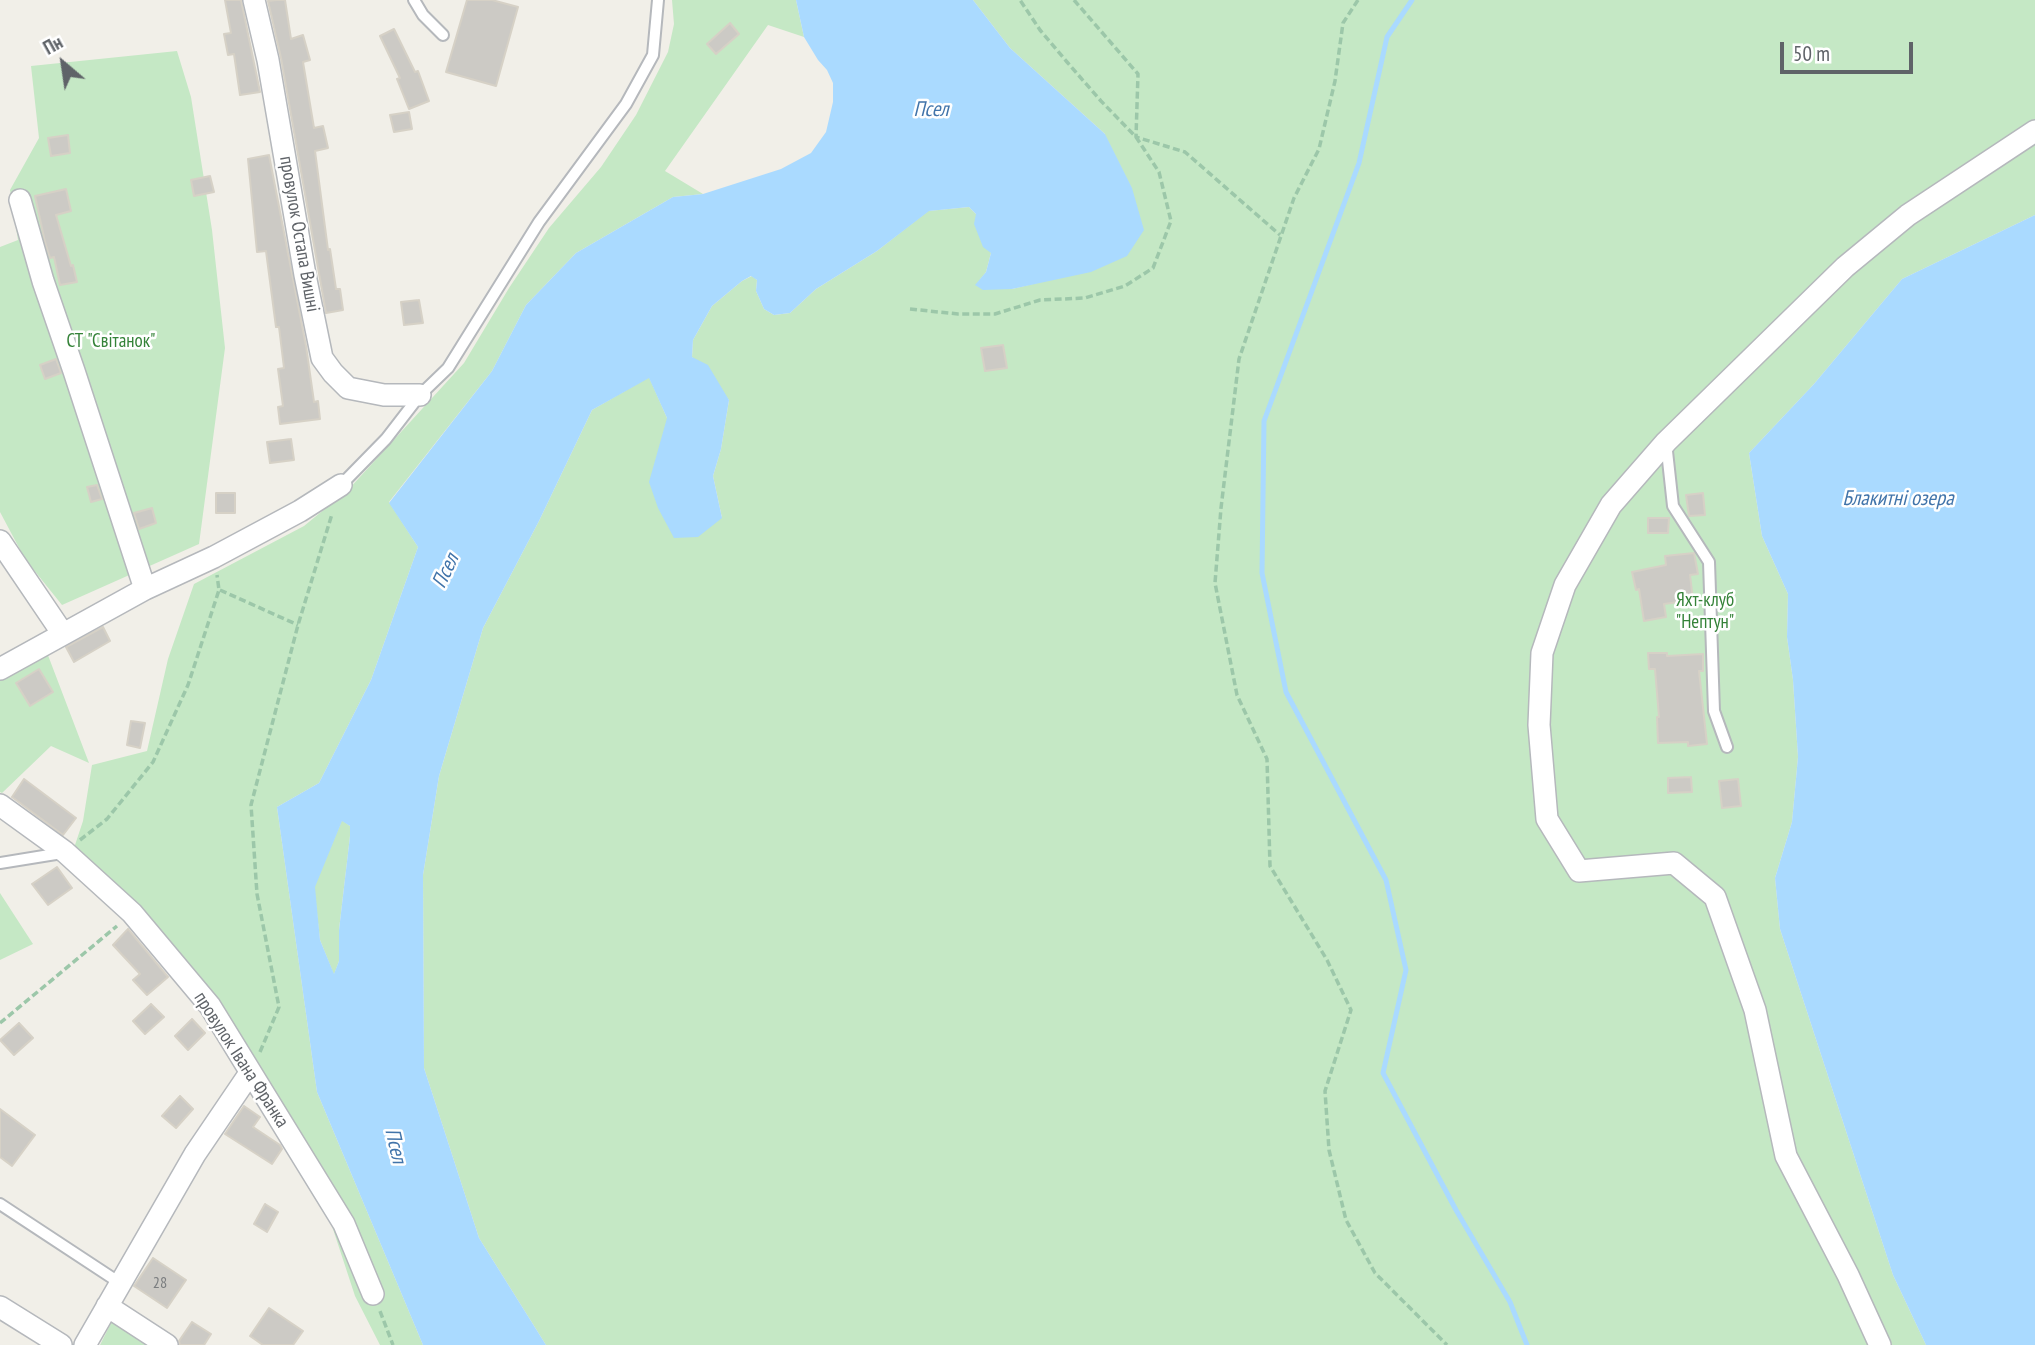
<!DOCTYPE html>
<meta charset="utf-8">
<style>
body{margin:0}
#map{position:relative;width:2035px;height:1345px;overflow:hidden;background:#f1efe8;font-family:"PT Sans Narrow",sans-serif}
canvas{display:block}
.north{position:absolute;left:28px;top:28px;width:70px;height:70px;-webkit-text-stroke:5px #fff;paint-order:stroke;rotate:331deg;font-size:19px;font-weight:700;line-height:28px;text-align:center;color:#5f6368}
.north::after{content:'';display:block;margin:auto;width:24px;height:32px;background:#5f6368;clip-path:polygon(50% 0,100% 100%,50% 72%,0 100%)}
.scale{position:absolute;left:1780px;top:42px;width:133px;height:32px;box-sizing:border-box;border:4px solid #5f6368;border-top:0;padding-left:9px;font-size:21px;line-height:24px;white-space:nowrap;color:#5f6368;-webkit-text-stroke:5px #fff;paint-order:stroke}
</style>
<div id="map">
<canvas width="2035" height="1345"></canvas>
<div class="north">Пн</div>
<div class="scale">50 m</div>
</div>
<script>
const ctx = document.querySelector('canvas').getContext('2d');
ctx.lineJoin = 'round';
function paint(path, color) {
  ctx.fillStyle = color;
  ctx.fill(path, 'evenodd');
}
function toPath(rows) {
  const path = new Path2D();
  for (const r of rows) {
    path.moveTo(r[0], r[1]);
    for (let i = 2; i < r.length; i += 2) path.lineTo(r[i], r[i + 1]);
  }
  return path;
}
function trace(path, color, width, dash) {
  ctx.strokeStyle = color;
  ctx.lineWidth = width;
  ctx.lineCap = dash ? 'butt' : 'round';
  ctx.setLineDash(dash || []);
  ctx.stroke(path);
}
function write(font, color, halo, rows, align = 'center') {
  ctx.font = font + ' "PT Sans Narrow",sans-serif';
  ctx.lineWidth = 5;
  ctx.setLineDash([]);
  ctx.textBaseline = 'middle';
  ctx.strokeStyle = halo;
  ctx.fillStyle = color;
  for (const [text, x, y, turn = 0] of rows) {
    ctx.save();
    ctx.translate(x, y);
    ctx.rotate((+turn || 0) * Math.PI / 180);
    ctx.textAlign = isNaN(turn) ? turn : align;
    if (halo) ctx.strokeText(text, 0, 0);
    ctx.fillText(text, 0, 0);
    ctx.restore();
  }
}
paint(toPath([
 [672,0,796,0,804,37,768,25,665,171,703,194,673,197,576,253,526,305,492,371,389,502,418,547,371,680,319,783,277,807,317,1092,423,1345,380,1345,355,1296,331,1223,220,1029,120,912,69,863,83,821,92,765,147,751,168,659,194,584,304,526,348,490,464,363,509,288,549,228,601,167,636,115,668,52,674,24],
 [973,0,2035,0,2035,215,1902,279,1814,384,1749,453,1762,536,1788,594,1787,637,1793,680,1798,757,1792,822,1775,878,1780,929,1893,1275,1926,1345,546,1345,479,1238,424,1068,423,875,439,776,483,628,539,521,592,410,649,377,667,418,722,518,713,476,721,449,729,400,692,357,693,340,712,306,742,281,752,276,757,280,756,291,764,309,774,315,790,313,816,289,877,251,928,211,969,207,976,214,991,253,986,272,976,285,1012,289,1045,281,1105,134,1010,48],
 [177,51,191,97,212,230,225,348,199,544,62,605,25,559,0,512,0,247,18,240,10,190,39,138,31,66],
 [46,650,89,763,51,746,2,793,0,792,0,675],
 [342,820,350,826,350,836,339,930,339,961,334,975,320,940,314,887],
 [0,893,33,944,0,960],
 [114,1317,158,1345,100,1345]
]), '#c5e8c5');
paint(toPath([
 [796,0,973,0,1010,48,1105,134,1132,188,1144,230,1127,256,1091,272,1012,289,983,290,975,285,986,272,991,253,983,247,974,224,976,214,969,207,929,211,877,251,816,289,790,313,774,315,764,309,756,291,757,280,751,276,742,281,712,306,693,340,692,357,708,365,729,400,721,449,713,476,722,518,698,537,674,538,658,508,649,482,667,418,649,378,592,410,539,521,483,628,439,776,423,875,424,1068,479,1238,546,1345,423,1345,317,1092,277,807,319,783,371,680,418,547,389,503,492,371,526,305,576,253,673,197,703,194,781,169,811,153,826,132,833,102,833,83,827,70,818,60,804,37],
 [342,821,350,826,350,836,339,930,339,961,334,974,320,940,315,887],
 [2035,215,2035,1345,1926,1345,1893,1275,1780,929,1775,878,1792,822,1798,757,1793,680,1787,637,1788,594,1762,536,1749,453,1814,384,1902,279]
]), '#aadaff');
trace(toPath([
 [1412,0,1387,37,1359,163,1264,421,1262,573,1286,692,1386,880,1406,970,1383,1073,1456,1210,1510,1302,1527,1345]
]), '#aadaff', 5);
const building = toPath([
 [225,0,241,0,260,92,240,95,234,54,228,55,224,34,231,33,225,0],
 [276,0,285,0,291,39,303,35,310,60,303,62,314,128,323,126,328,148,315,151,328,250,330,249,336,289,340,289,343,310,326,313,281,58,268,1,276,0],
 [467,0,492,0,518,7,496,86,446,72,467,0],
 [730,23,739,34,716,54,707,44,730,23],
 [394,29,415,72,418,71,429,101,409,109,397,79,400,78,380,36,394,29],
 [409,112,412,129,394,132,390,115,409,112],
 [68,135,70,153,51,156,48,138,68,135],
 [269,155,306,346,314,402,318,401,320,419,280,424,278,407,283,406,278,369,284,368,279,327,276,327,266,251,257,252,248,159,269,155],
 [210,176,214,192,194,196,191,180,210,176],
 [66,189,71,211,56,215,71,266,73,265,77,282,60,285,54,257,50,258,45,242,35,196,66,189],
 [419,300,423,323,404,325,401,302,419,300],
 [1003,345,1007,368,985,371,981,348,1003,345],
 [56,359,61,373,45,379,40,365,56,359],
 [291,439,294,460,270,463,267,442,291,439],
 [97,485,102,499,91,502,87,487,97,485],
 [216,493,235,493,235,513,216,513,216,493],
 [1703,493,1705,515,1689,516,1686,495,1703,493],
 [152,508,156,523,139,529,134,513,152,508],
 [1648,518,1669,518,1668,533,1648,533,1648,518],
 [1694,553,1698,574,1690,575,1693,600,1664,604,1666,617,1644,621,1639,589,1636,590,1632,572,1666,565,1665,556,1694,553],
 [103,627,110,641,74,662,66,647,103,627],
 [1648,653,1667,653,1667,656,1703,654,1703,671,1699,671,1707,744,1688,746,1688,742,1658,743,1657,717,1659,717,1655,669,1649,669,1648,653],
 [39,669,53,692,30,706,16,683,39,669],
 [131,721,145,723,140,748,127,745,131,721],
 [1691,777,1692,792,1668,793,1668,778,1691,777],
 [24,779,76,818,63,835,12,797,24,779],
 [1738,779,1741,806,1722,808,1719,781,1738,779],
 [57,867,72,888,48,905,32,884,57,867],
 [128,929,168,977,147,995,133,980,140,974,113,945,128,929],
 [151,1004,164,1017,145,1034,133,1021,151,1004],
 [192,1019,205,1033,188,1050,175,1036,192,1019],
 [19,1023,33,1038,14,1055,0,1040,19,1023],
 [180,1096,193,1109,176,1128,162,1116,180,1096],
 [244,1106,260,1117,253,1127,280,1145,282,1149,272,1164,225,1134,244,1106],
 [0,1109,35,1135,12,1166,0,1157,0,1109],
 [265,1204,278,1212,267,1232,254,1224,265,1204],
 [153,1258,186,1280,167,1308,134,1286,153,1258],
 [269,1308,303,1331,293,1345,263,1345,250,1336,269,1308],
 [192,1322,211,1334,204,1345,180,1345,179,1341,192,1322]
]);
paint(building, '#cccac5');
trace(building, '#d6d1c6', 2);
const lane = toPath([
 [414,0,423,15,443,35],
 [1666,442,1673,506,1709,562,1714,711,1727,747],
 [341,485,386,439,420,395,448,368,539,222,626,104,653,55,658,0],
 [0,863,62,853],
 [0,1204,120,1283]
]);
const street = toPath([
 [254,0,268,60,305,275,322,358,333,373,348,388,384,395,420,395],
 [20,200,43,281,74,371,145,589],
 [0,541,63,634],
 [0,669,145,589,214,557,300,511,341,485],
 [0,805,65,852,132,913,210,1006,344,1224,373,1294],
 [107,1306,167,1345],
 [0,1307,61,1345],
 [85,1345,195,1154,250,1073],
 [1880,1345,1848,1275,1786,1156,1755,1010,1715,897,1674,863,1579,871,1547,819,1539,725,1542,653,1565,585,1611,505,1666,442,1845,267,1908,215,2035,131]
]);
trace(lane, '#b5b8bc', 14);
trace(street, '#b5b8bc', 24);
trace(toPath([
 [1074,0,1138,74,1136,137,1185,152,1280,235],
 [1358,0,1343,23,1335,81,1319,149,1294,198,1239,359,1221,508,1215,583,1237,695,1267,759,1270,866,1327,960,1351,1010,1325,1091,1329,1150,1346,1220,1375,1273,1447,1345],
 [910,309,958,314,995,314,1040,300,1085,298,1125,286,1153,268,1171,221,1159,172,1136,137,1101,101,1067,62,1040,30,1020,0],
 [220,590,298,625],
 [80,840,107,819,153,762,188,685,219,590,217,575],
 [0,1023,117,926],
 [260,1052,279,1007,257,894,251,805,298,625,332,514],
 [380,1311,393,1345]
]), '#9cc7a9', 3.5, [7, 3.5]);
trace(lane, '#fff', 10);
trace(street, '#fff', 21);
write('16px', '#7a7d7f', null, [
 ["28",160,1283]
]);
write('19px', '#5f6368', '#fff', [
 ["провулок Остапа Вишні",299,234,80],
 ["провулок Івана Франка",241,1060,57]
]);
write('19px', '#348238', '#fff', [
 ["СТ \"Світанок\"",111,342],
 ["Яхт-клуб",1705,601],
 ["\"Нептун\"",1705,623]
]);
write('italic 21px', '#4174aa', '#fff', [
 ["Псел",931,110],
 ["Блакитні озера",1898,499],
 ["Псел",446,571,-65],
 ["Псел",395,1146,77]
]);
</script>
